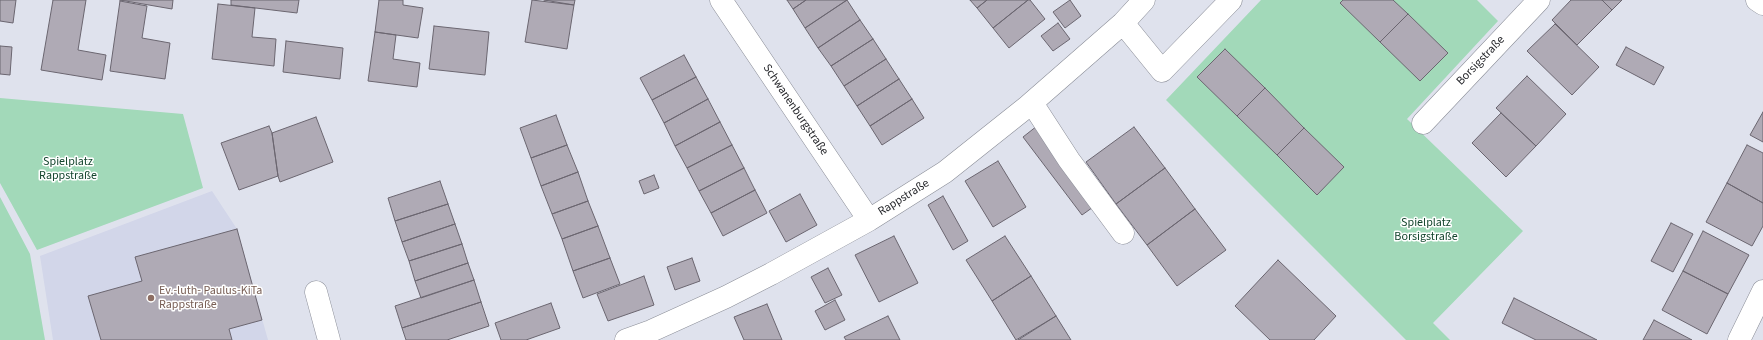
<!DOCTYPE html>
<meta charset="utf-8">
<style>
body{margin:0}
canvas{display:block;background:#dfe2ed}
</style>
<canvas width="1763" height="340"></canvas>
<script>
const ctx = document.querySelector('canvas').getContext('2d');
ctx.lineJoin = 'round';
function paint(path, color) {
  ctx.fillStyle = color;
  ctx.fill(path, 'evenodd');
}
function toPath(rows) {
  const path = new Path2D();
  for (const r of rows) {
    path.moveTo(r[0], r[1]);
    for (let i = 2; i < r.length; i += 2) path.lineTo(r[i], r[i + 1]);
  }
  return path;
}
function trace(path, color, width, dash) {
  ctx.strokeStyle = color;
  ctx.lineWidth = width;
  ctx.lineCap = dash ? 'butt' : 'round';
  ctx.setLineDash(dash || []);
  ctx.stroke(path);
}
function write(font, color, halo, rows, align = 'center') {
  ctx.font = font + ' "Source Sans 3",sans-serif';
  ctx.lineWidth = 3;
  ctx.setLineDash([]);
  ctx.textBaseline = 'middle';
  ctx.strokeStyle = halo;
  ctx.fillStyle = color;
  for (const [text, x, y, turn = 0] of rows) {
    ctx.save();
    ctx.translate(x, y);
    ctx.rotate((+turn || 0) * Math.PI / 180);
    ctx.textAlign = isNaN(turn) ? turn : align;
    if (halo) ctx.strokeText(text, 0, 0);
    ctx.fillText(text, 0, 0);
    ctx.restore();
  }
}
paint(toPath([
 [212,191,237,229,268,340,53,340,40,256]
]), '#d2d6e9');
paint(toPath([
 [1261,0,1477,0,1498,21,1407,119,1523,231,1433,323,1450,340,1406,340,1166,100],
 [0,98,183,114,203,188,37,250,0,183],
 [0,197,30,254,45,340,0,340]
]), '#a2d9b9');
const building = toPath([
 [0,0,16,0,13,23,0,21,0,0],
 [53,0,86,0,78,50,106,55,102,80,41,70,53,0],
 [120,0,173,0,172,9,120,0],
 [231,0,299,0,297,13,231,5,231,0],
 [379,0,403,0,403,5,423,8,418,38,375,32,379,0],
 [532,0,574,5,567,49,525,42,532,0],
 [544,0,575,0,574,5,544,0],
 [787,0,806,0,793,9,787,0],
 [806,0,847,0,805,28,793,9,806,0],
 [847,0,860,20,818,48,805,28,847,0],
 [970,0,987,0,977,8,970,0],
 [987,0,1028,0,993,28,977,8,987,0],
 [1028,0,1030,0,1045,19,1009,48,993,28,1028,0],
 [1070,0,1081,16,1065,28,1053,12,1070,0],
 [1343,0,1393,0,1408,14,1380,42,1340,3,1343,0],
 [1571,0,1602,0,1612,10,1577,45,1552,20,1571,0],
 [1602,0,1622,0,1612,10,1602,0],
 [120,1,147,6,142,38,170,43,165,79,110,71,120,1],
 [218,4,255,8,252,37,276,39,274,66,212,59,218,4],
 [1408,14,1448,53,1420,81,1380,42,1408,14],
 [860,20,873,39,831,66,818,48,860,20],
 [1058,23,1070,39,1053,51,1041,36,1058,23],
 [1555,24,1599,67,1572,95,1527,51,1555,24],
 [434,26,489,32,485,75,429,69,434,26],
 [375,32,396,35,393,59,420,63,417,87,368,81,375,32],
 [873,39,886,59,844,86,831,66,873,39],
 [286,41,343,48,340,79,283,72,286,41],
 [0,46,12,47,10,75,0,74,0,46],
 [1626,47,1664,67,1654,85,1616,65,1626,47],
 [1225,49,1265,88,1237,116,1197,77,1225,49],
 [684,55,696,77,652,100,640,78,684,55],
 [886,59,899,79,857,106,844,86,886,59],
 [1527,76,1566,114,1536,146,1496,108,1527,76],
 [696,77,708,99,664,123,652,100,696,77],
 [899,79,912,99,870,126,857,106,899,79],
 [1265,88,1304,128,1277,155,1237,116,1265,88],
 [708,99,720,122,675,146,664,123,708,99],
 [912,99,924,118,882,145,870,126,912,99],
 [1763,112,1763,142,1750,135,1763,112],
 [1501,113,1536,146,1506,177,1472,143,1501,113],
 [556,115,567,145,531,158,520,128,556,115],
 [316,117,333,162,280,182,278,176,272,133,316,117],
 [720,122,732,145,687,168,675,146,720,122],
 [269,126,272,133,278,176,239,190,221,143,269,126],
 [1037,126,1096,205,1082,215,1023,137,1037,126],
 [1134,127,1165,168,1116,204,1086,162,1134,127],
 [1304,128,1344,167,1317,195,1277,155,1304,128],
 [567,145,578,172,541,186,531,158,567,145],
 [732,145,744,168,699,191,687,168,732,145],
 [1747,145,1763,153,1763,203,1727,183,1747,145],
 [998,161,1026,207,993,227,965,181,998,161],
 [744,168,755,190,711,213,699,191,744,168],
 [1165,168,1195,209,1147,245,1116,204,1165,168],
 [578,172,588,201,552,214,541,186,578,172],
 [654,175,659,188,644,194,639,181,654,175],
 [440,181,448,204,395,221,388,198,440,181],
 [1727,183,1763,203,1763,226,1752,246,1706,222,1727,183],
 [755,190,767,213,723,236,711,213,755,190],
 [800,194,817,225,786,242,769,211,800,194],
 [943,196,968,241,953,250,928,205,943,196],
 [588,201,598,226,562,239,552,214,588,201],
 [448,204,455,224,402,242,395,221,448,204],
 [1195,209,1226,250,1177,286,1147,245,1195,209],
 [1671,223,1693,234,1673,272,1651,261,1671,223],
 [455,224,462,244,409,261,402,242,455,224],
 [598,226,610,258,573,271,562,239,598,226],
 [237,229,262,320,229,329,232,340,101,340,88,296,142,281,135,257,237,229],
 [1703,231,1749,255,1728,294,1683,271,1703,231],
 [894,236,918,283,879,302,855,255,894,236],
 [1005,236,1031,276,992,301,966,260,1005,236],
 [462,244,468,263,415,281,409,261,462,244],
 [610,258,620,284,583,298,573,271,610,258],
 [692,258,700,281,675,290,667,267,692,258],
 [1278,260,1336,316,1314,340,1270,340,1235,306,1278,260],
 [468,263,474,280,421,298,415,281,468,263],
 [828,268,842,295,825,303,811,277,828,268],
 [1683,271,1728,294,1707,334,1662,310,1683,271],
 [644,276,654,305,608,321,597,294,644,276],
 [1031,276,1056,316,1016,340,992,301,1031,276],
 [474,280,481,302,402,328,395,306,474,280],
 [1514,298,1597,340,1536,340,1502,323,1514,298],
 [835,300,845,320,825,330,815,311,835,300],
 [481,302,489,326,447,340,406,340,402,328,481,302],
 [551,303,560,328,526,340,501,340,495,323,551,303],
 [767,304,782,340,744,340,734,317,767,304],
 [888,316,900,340,846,340,844,337,888,316],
 [1056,316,1071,340,1018,340,1056,316],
 [1654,320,1692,340,1643,340,1654,320]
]);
paint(building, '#afaab5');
trace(building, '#6b6670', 1);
const minor = toPath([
 [721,0,869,220],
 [1757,0,1763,4],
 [1123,23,1162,71,1231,0],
 [1032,103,1069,160,1123,233],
 [1423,123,1539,0],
 [316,292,329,340],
 [626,340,651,331,726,297,771,274,869,220,945,172,1028,106,1123,23,1144,0],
 [1739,340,1763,291]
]);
trace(minor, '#8a8d97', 23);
trace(minor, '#fff', 22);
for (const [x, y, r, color] of [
 [151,298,4,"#8d6e63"]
]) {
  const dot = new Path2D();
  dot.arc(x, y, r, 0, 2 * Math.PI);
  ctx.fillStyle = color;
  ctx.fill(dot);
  trace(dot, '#fff', 1.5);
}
write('12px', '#26272b', '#fff', [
 ["Borsigstraße",1481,61,-46],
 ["Schwanenburgstraße",795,110,56],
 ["Rappstraße",904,198,-32]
]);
write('12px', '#13452d', '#fff', [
 ["Spielplatz",68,162],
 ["Rappstraße",68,176],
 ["Spielplatz",1426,223],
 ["Borsigstraße",1426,237]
]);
write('12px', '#785e54', '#fff', [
 ["Ev.-luth- Paulus-KiTa",159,291],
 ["Rappstraße",159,305]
], 'left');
</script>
